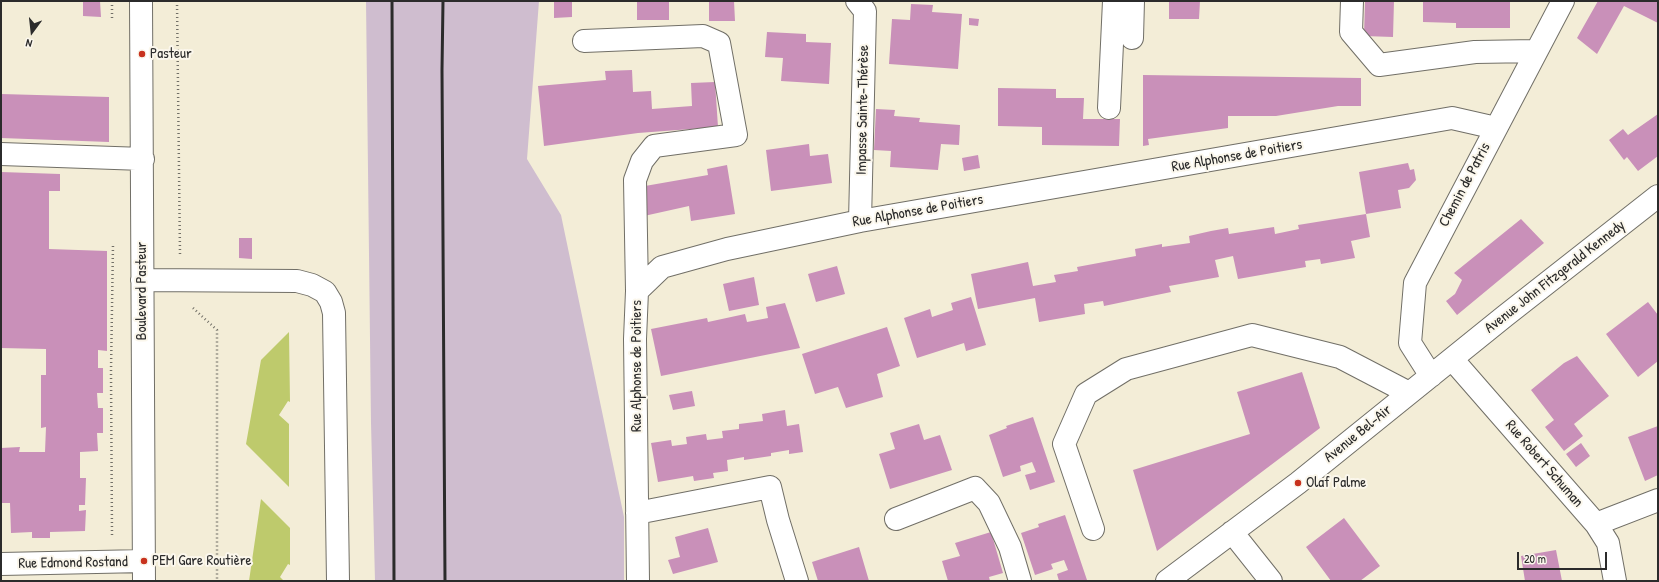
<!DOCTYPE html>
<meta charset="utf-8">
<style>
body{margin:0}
#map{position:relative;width:1659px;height:582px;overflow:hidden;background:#f3edd7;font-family:"Patrick Hand",sans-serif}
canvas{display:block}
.frame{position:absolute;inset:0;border:2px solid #2b2b2b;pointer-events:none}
.north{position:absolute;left:12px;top:12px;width:40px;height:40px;-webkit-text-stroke:3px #fbf7ec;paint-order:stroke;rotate:195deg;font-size:11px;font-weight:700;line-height:16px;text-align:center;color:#2b2b2b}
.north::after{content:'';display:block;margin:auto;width:14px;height:18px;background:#2b2b2b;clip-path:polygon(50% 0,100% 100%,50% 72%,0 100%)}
.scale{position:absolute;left:1517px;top:552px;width:90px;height:18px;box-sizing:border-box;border:2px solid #2b2b2b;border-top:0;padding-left:5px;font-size:12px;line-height:14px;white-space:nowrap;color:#2b2b2b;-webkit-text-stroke:3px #fbf7ec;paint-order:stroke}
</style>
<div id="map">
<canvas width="1659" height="582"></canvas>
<div class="frame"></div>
<div class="north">N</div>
<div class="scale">20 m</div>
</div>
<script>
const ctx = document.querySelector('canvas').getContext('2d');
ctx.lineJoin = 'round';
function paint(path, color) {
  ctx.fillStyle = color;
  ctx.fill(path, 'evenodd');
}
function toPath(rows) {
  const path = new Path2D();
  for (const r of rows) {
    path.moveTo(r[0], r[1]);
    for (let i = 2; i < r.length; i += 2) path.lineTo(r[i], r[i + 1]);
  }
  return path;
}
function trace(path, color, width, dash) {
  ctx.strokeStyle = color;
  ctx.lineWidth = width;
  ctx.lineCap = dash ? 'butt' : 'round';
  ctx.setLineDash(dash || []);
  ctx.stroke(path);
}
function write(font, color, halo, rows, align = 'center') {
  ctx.font = font + ' "Patrick Hand",sans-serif';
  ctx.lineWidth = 4;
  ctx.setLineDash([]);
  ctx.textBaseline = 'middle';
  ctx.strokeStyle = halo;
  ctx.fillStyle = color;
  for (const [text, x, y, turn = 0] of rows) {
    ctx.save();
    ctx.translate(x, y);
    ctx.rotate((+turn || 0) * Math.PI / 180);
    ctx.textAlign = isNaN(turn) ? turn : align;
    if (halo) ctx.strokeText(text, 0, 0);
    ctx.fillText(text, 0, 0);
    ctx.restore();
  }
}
paint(toPath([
 [366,1,539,1,527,159,561,215,624,517,624,581,375,581,371,423]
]), '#cfbdcf');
paint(toPath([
 [289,332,290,402,288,401,279,415,289,424,289,487,246,444,261,360],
 [261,499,290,528,290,565,288,564,280,577,284,581,249,581]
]), '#beca6c');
paint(toPath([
 [83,1,100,1,101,17,83,16],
 [572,1,572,17,554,18,554,2],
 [637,1,669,1,669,20,637,20],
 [709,1,734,1,735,21,709,21],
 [1169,1,1200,1,1199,19,1169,19],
 [1365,1,1394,1,1393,37,1364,36],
 [1423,1,1510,1,1510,28,1456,28,1456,23,1423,22],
 [1598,1,1656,1,1658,2,1658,23,1624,6,1597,54,1577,38],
 [911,4,933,5,932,12,962,14,958,69,889,64,892,19,910,20],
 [969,18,979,19,978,26,969,25],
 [767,32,806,34,806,42,831,43,829,84,781,81,783,58,765,57],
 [632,70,633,92,651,91,652,109,692,106,691,83,715,82,718,127,638,133,544,146,538,86,606,80,605,71],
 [1143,75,1361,78,1361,106,1338,106,1276,116,1228,116,1228,128,1148,139,1149,145,1143,146],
 [998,88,1056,89,1056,98,1084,98,1083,119,1120,119,1119,146,1042,145,1042,127,998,126],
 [1,94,109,97,109,142,1,138],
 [876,109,895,110,894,116,920,118,919,122,960,125,959,145,941,144,938,170,890,167,891,151,874,150],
 [1658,114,1658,156,1638,171,1627,157,1624,160,1609,140,1623,129,1628,135],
 [809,144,810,156,828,154,832,183,771,191,766,150],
 [978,155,980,168,964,171,962,158],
 [1408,163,1410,170,1414,169,1416,180,1409,188,1398,190,1401,208,1366,214,1359,172],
 [727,165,735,214,691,221,689,206,644,216,645,186,708,175,707,169],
 [1,172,60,174,60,191,49,191,49,249,107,251,107,351,98,350,98,368,103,368,103,393,97,393,98,408,103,408,103,433,97,433,98,451,80,452,80,478,86,478,85,505,79,505,79,511,86,510,85,531,50,532,50,538,32,538,32,532,11,533,10,503,1,503,1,448,20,447,19,452,45,452,46,427,41,428,41,375,46,375,46,349,1,348],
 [1366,214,1370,237,1351,241,1355,258,1321,264,1320,259,1305,261,1306,267,1238,279,1233,256,1215,260,1219,277,1169,286,1171,292,1104,306,1103,301,1084,304,1085,314,1039,322,1035,298,978,309,971,274,1028,262,1033,286,1056,282,1054,275,1078,271,1077,267,1136,256,1135,249,1162,244,1162,247,1190,243,1189,236,1211,231,1228,228,1229,234,1274,227,1275,234,1299,229,1298,225],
 [1521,219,1544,243,1457,315,1446,301,1455,294,1462,280,1454,273],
 [239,238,252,238,252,259,239,258],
 [837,266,845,294,816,302,808,274],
 [754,277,759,305,729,311,723,284],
 [971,297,986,345,966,351,964,343,917,358,904,318,930,309,932,317,953,310,951,303],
 [1648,302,1658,315,1658,361,1638,377,1606,334],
 [785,303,800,348,661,376,651,329,707,318,708,322,745,314,747,322,768,318,766,307],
 [887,327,900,366,877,374,883,397,846,408,838,387,815,394,802,354],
 [1577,356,1609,396,1574,424,1583,436,1564,451,1545,427,1554,420,1531,390,1564,363],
 [1302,372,1320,428,1157,551,1133,470,1250,434,1237,392],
 [692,391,695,406,673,410,669,395],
 [785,410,787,426,799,424,803,452,789,454,789,450,771,453,771,456,744,460,744,457,727,460,728,471,713,473,714,478,694,481,693,476,658,482,651,443,671,440,672,446,687,444,686,437,706,434,707,440,723,438,722,431,739,429,739,424,763,421,762,414],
 [1033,417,1055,482,1030,490,1025,475,1036,472,1032,462,1020,466,1021,471,1003,477,989,435,1007,428,1006,426],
 [919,424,924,440,940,435,952,470,890,489,879,454,895,449,890,433],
 [1658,426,1658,475,1645,481,1628,437],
 [1581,443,1590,456,1576,467,1566,454],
 [1065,515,1087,580,1083,581,1059,581,1057,574,1068,570,1064,560,1051,564,1053,569,1035,575,1021,533,1039,527,1038,524],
 [1344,518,1380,566,1360,581,1331,581,1306,547],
 [708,528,718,562,673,574,668,560,680,557,675,537],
 [991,532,1003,573,989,577,990,581,948,581,942,561,960,556,955,543],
 [859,547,869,581,818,581,812,562],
 [1556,550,1562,581,1525,581,1521,556]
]), '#c990b9');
const minor = toPath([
 [141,1,144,581],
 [857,1,865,11,860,221],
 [1352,1,1351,32,1379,65,1475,52,1536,51],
 [1132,38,1133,1],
 [584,41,703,36,719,43,736,135,654,146,642,161,635,180,637,291],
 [1109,108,1114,1],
 [1,154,143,159],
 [142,280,297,281,312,285,325,292,331,302,334,313,338,581],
 [1452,359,1596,524,1608,543,1615,581],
 [1431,376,1410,343,1415,283,1563,1],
 [637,513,770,487,778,520,797,581],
 [896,519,975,488,989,503,1010,547,1020,581],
 [1596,524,1658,500],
 [1093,529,1064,444,1086,394,1126,369,1252,335,1340,357,1409,393],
 [1232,532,1271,581],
 [1,564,144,561],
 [638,581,635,339,637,291,662,267,727,249,860,221,1452,118,1496,128],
 [1167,581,1298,483,1505,316,1658,196]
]);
trace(minor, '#716f67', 24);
trace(toPath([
 [112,1,112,21],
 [177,1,180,254],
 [193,308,217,330,217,581],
 [112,535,111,371,113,244]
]), '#716f67', 2.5, [1, 3]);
trace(minor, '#fff', 22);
trace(toPath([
 [392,1,394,581],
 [443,1,442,70,445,581]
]), '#2b2b2b', 3);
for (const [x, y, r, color] of [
 [142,54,4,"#c8321e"],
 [1298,483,4,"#c8321e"],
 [144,561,4,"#c8321e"]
]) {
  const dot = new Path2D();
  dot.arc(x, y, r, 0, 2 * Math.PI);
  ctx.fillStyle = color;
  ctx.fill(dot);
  trace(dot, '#fbf7ec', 1.5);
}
write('15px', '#2b2b2b', '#fbf7ec', [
 ["Pasteur",150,54],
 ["Olaf Palme",1306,483],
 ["PEM Gare Routière",152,561]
], 'left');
write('15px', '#2b2b2b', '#fbf7ec', [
 ["Impasse Sainte-Thérèse",863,110,-89],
 ["Rue Alphonse de Poitiers",1237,156,-10],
 ["Chemin de Patris",1465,185,-62],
 ["Rue Alphonse de Poitiers",918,211,-10],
 ["Avenue John Fitzgerald Kennedy",1555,277,-38],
 ["Boulevard Pasteur",142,291,-90],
 ["Rue Alphonse de Poitiers",637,366,-90],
 ["Avenue Bel-Air",1358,434,-39],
 ["Rue Robert Schuman",1544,464,49],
 ["Rue Edmond Rostand",73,563,-1]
]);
</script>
